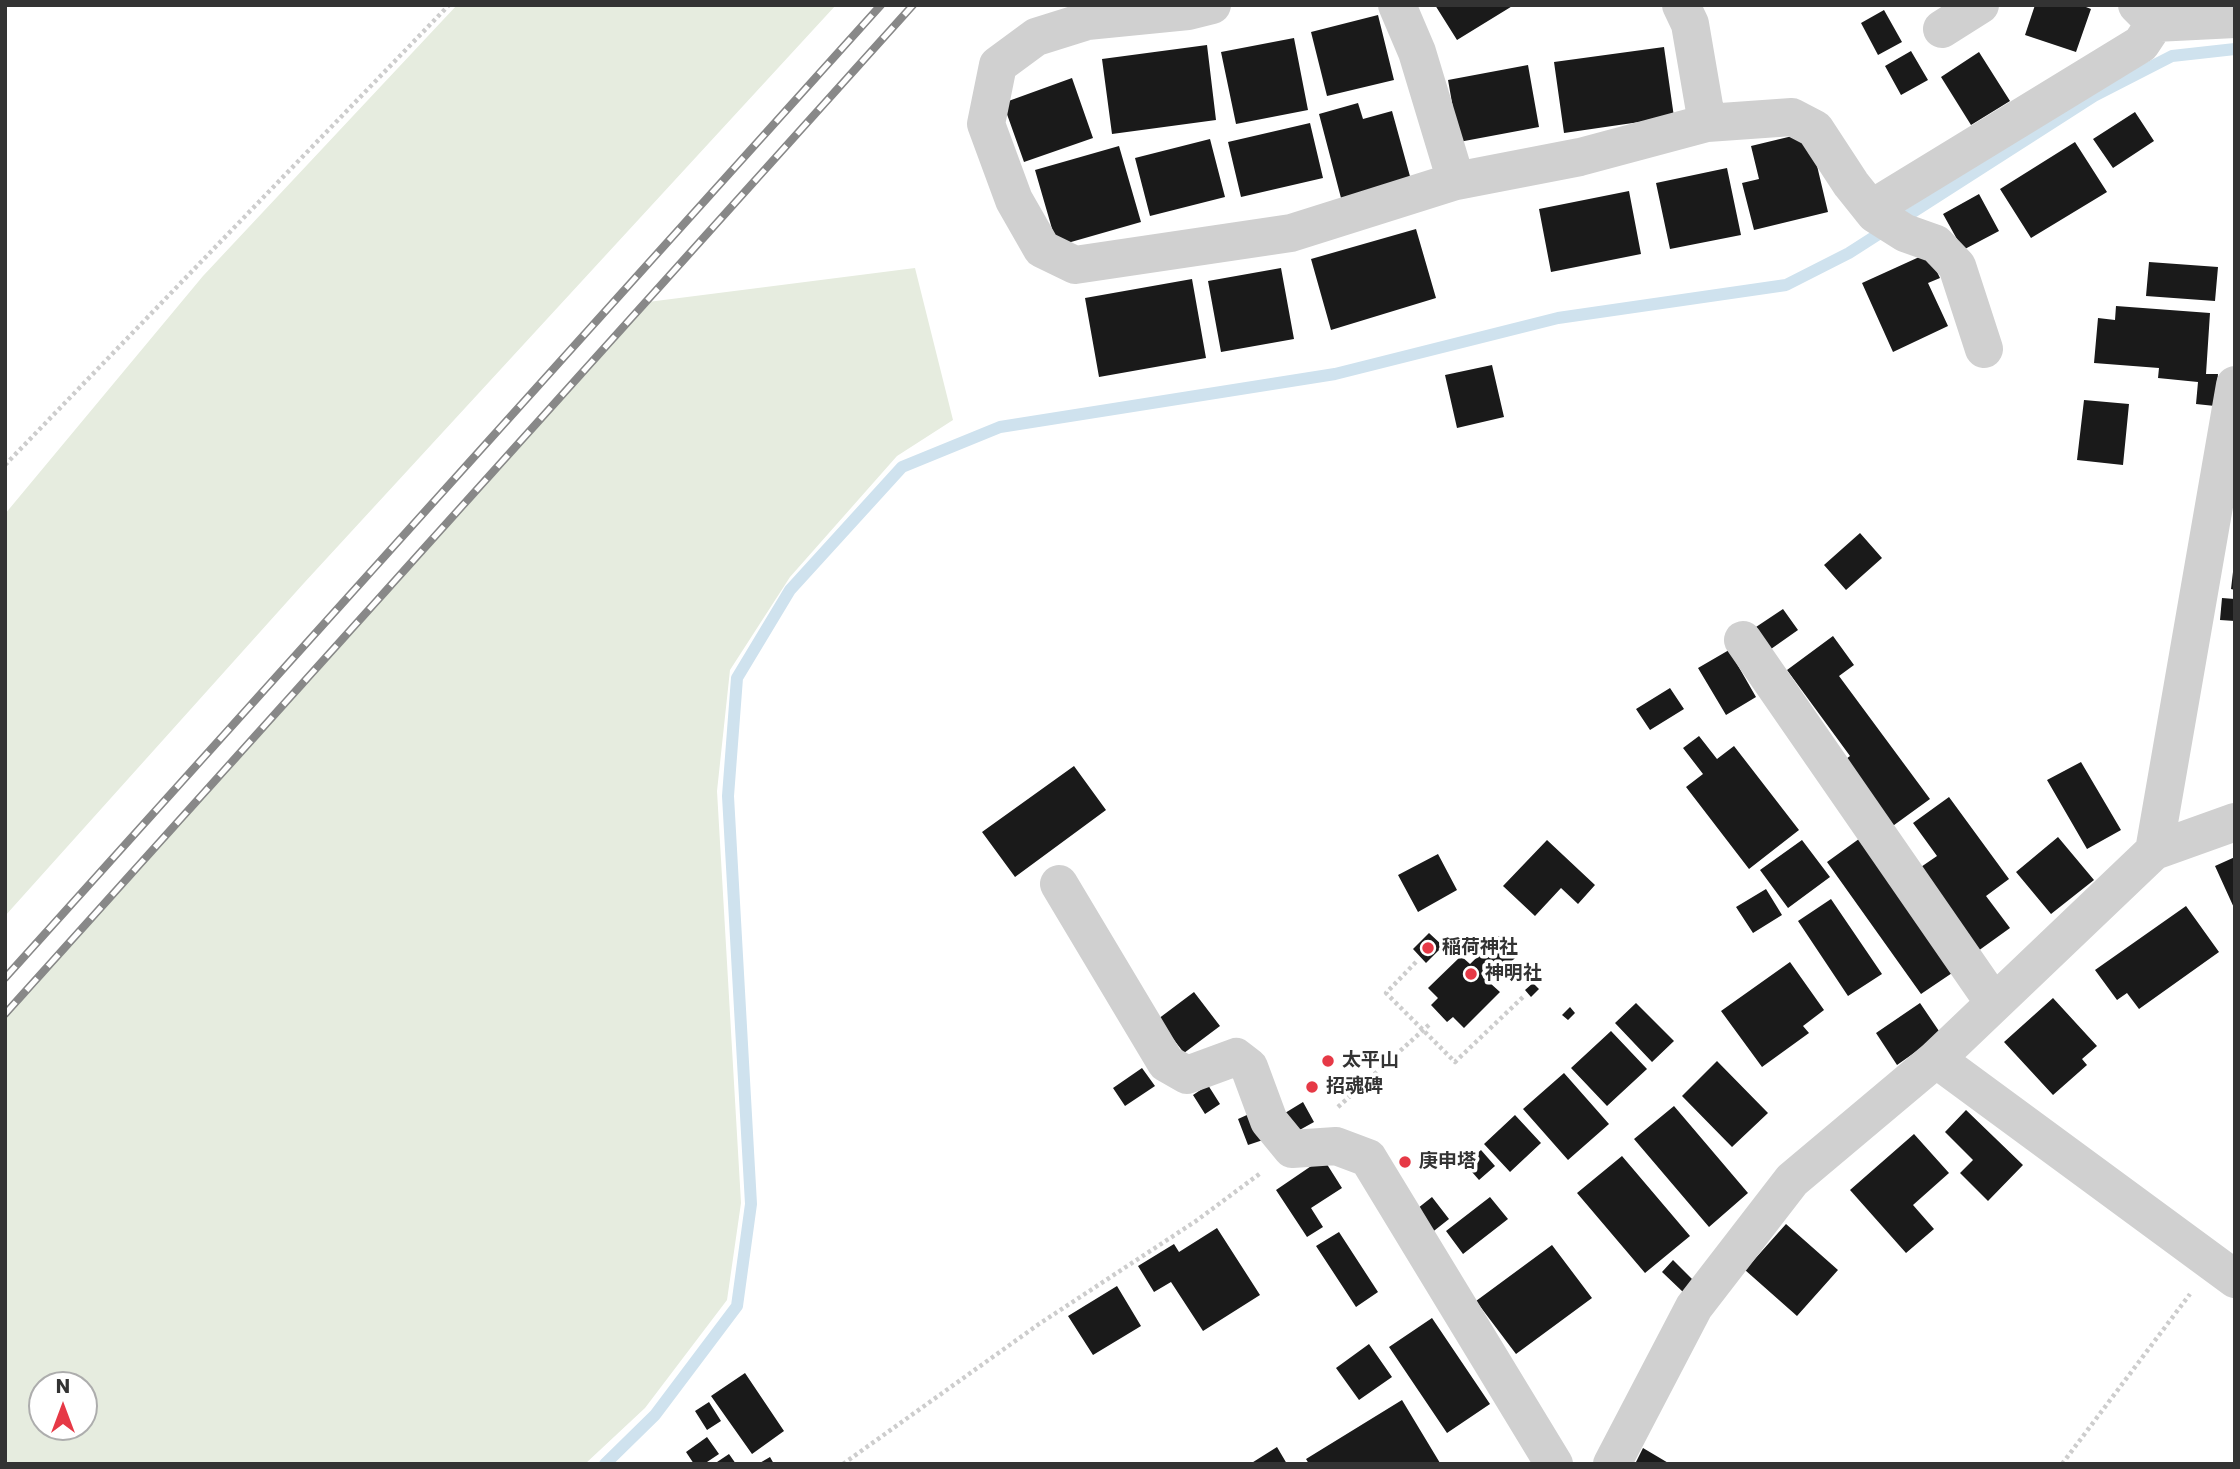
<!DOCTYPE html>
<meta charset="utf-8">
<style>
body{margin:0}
#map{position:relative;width:2240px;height:1469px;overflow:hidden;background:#fff;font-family:Poppins,sans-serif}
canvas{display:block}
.frame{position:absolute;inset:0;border:7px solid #333;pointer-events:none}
.north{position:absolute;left:28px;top:1371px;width:70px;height:70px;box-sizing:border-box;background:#fff;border:2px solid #adadad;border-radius:50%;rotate:0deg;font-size:19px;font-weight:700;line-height:28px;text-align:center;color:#333}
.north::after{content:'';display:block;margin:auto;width:24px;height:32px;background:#e63946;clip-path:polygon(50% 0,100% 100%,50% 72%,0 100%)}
</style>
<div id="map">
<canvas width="2240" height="1469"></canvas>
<div class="frame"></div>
<div class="north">N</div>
</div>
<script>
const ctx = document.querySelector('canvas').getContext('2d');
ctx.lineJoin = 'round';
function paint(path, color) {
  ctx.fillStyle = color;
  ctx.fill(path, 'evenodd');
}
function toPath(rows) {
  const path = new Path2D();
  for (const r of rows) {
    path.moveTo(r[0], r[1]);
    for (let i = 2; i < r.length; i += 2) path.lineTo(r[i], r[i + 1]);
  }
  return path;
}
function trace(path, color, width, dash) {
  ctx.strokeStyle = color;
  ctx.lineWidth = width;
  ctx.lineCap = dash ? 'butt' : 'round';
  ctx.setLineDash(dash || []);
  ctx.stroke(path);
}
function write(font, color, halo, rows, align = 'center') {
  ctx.font = font + ' Poppins,"Noto Sans JP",sans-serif';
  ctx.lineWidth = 7;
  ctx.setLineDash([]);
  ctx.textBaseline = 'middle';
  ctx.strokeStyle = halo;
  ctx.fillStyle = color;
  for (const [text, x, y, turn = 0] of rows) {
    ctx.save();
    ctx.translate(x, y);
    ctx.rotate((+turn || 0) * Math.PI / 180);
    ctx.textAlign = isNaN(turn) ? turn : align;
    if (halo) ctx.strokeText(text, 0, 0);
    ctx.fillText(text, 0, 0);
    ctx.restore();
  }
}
paint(toPath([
 [457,5,836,5,304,583,5,916,5,514,203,276],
 [915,268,953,420,897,456,790,577,730,670,717,791,741,1203,727,1300,645,1408,585,1464,5,1464,5,1010,640,303],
 [42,1385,84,1385,84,1427,42,1427]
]), '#e6ecdf');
trace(toPath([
 [605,1464,655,1415,737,1306,751,1204,728,796,737,678,790,590,902,467,1000,427,1335,374,1558,318,1786,285,1849,253,2094,96,2172,56,2235,49]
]), '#cfe2ee', 12);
paint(toPath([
 [1435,5,1514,5,1457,40],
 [2035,5,2081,5,2091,9,2076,52,2025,35],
 [1884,10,1902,42,1878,55,1861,23],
 [1378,15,1394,80,1327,96,1311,32],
 [1294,38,1308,110,1236,124,1221,52],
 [1207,45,1216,120,1112,134,1102,59],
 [1664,47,1674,117,1564,133,1554,62],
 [1911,51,1928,80,1901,95,1885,66],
 [1979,52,2010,101,1971,125,1941,77],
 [1528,65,1539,127,1459,142,1448,80],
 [1072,78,1093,138,1024,162,1003,103],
 [1358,103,1363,119,1392,111,1411,180,1341,198,1319,114],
 [2135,112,2154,141,2113,168,2093,139],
 [1310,123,1323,178,1241,197,1228,142],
 [1809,132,1828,212,1754,230,1742,183,1759,179,1751,146],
 [1210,139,1225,197,1150,216,1135,158],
 [2075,142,2107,192,2031,238,2000,189],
 [1119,146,1141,222,1057,246,1035,170],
 [1727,168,1741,235,1670,249,1656,183],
 [1629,191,1641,254,1551,272,1539,209],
 [1979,194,1999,231,1963,250,1943,214],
 [1416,229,1436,298,1331,330,1311,259],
 [1928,253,1940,278,1928,283,1948,326,1893,352,1862,283],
 [2149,262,2218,267,2215,301,2146,296],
 [1281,268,1294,339,1221,352,1208,281],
 [1192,279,1206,358,1099,377,1085,298],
 [2116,306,2210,313,2206,374,2218,374,2215,406,2196,404,2198,382,2158,378,2159,368,2094,363,2098,318,2115,320],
 [1492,365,1504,417,1457,428,1445,375],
 [2084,400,2129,404,2123,465,2077,460],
 [1860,533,1882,558,1846,590,1824,565],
 [2233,572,2235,572,2235,590,2231,589],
 [2222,598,2235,599,2235,621,2220,620],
 [1783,609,1798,630,1771,649,1756,627],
 [1833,636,1854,665,1839,676,1930,799,1890,828,1842,762,1850,756,1787,670],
 [1729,650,1756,697,1726,715,1698,668],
 [1670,688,1684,709,1650,730,1636,709],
 [1699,736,1717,759,1734,746,1799,830,1749,869,1686,787,1703,774,1683,748],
 [2081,762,2121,830,2087,849,2047,780],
 [1074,766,1106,810,1015,877,982,832],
 [1949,797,2009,879,1986,896,2010,928,1978,951,1918,869,1937,856,1913,823],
 [1863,836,1958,969,1921,994,1827,862],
 [2058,837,2094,880,2051,914,2016,872],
 [1547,840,1595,885,1578,904,1561,888,1535,916,1503,886],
 [1802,840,1830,877,1788,908,1760,870],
 [1438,854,1457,890,1418,912,1398,875],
 [2235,857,2235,910,2215,866],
 [1766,889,1782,915,1753,933,1736,907],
 [1831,899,1882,974,1848,996,1798,921],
 [2186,906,2219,952,2139,1009,2127,993,2117,1000,2095,970],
 [1429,933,1443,946,1426,963,1413,949],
 [1499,936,1518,955,1490,983,1500,992,1464,1028,1453,1017,1447,1022,1431,1005,1438,998,1428,988,1461,956,1470,964],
 [1790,962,1824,1010,1803,1026,1809,1033,1762,1067,1721,1011],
 [1533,983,1539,989,1531,997,1525,990],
 [1194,992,1220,1026,1184,1053,1158,1019],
 [2053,998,2097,1046,2082,1059,2087,1065,2053,1095,2004,1042],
 [1636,1003,1674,1041,1652,1062,1615,1023],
 [1920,1003,1941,1034,1897,1065,1876,1033],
 [1570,1007,1575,1013,1568,1020,1562,1015],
 [1611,1031,1647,1069,1607,1106,1571,1068],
 [1717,1061,1768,1113,1732,1147,1682,1096],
 [1142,1068,1155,1086,1125,1106,1113,1088],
 [1564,1073,1609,1124,1568,1160,1523,1109],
 [1208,1085,1220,1104,1205,1114,1193,1095],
 [1303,1102,1314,1122,1296,1132,1285,1113],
 [1674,1106,1748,1193,1709,1227,1634,1139],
 [1258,1110,1269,1138,1248,1145,1238,1119],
 [1966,1110,2023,1165,1988,1201,1960,1173,1973,1160,1945,1132],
 [1515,1115,1541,1143,1510,1172,1484,1144],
 [1914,1134,1949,1173,1913,1205,1934,1229,1906,1253,1850,1190],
 [1481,1150,1495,1166,1479,1180,1465,1164],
 [1622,1156,1690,1236,1645,1273,1577,1193],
 [1323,1158,1342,1188,1311,1208,1323,1227,1307,1237,1276,1190],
 [1432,1197,1449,1219,1430,1234,1413,1212],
 [1490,1197,1508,1219,1463,1254,1446,1231],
 [1786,1224,1838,1270,1797,1316,1745,1270],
 [1217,1228,1260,1295,1203,1331,1171,1282,1154,1292,1138,1266,1174,1244,1179,1252],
 [1339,1232,1378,1292,1356,1307,1316,1246],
 [1552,1245,1592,1298,1516,1354,1476,1301],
 [1673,1260,1694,1281,1683,1292,1662,1272],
 [1117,1286,1141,1326,1093,1355,1068,1316],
 [1432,1318,1490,1404,1447,1433,1389,1347],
 [1369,1344,1392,1377,1359,1400,1336,1368],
 [745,1373,784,1431,752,1454,711,1396],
 [1402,1400,1440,1463,1309,1464,1306,1459],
 [709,1402,721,1421,707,1430,695,1411],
 [707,1437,719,1454,704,1464,694,1464,686,1452],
 [1277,1447,1287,1464,1250,1464],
 [1643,1448,1670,1464,1635,1464],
 [729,1454,736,1464,714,1464],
 [770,1457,774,1464,758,1464]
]), '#1a1a1a');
trace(toPath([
 [5,465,449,5],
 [1416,962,1386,993,1455,1062,1524,996],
 [1338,1107,1431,1023],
 [843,1464,1039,1324,1196,1221,1262,1172],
 [2062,1464,2190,1294]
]), '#cdcdcd', 4.5, [3.5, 3.5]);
trace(toPath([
 [1212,5,1188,11,1087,21,1036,37,998,65,986,124,1014,200,1042,249,1075,265,1291,233,1456,181,1580,157,1707,123,1690,24,1681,5],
 [1397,5,1417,52,1456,181],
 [2137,5,2155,23,2235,19],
 [1942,29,1980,5],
 [1707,123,1792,117,1815,129,1851,184,1875,214,1905,233,1936,244,1957,266,1984,349],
 [1871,209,2141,44,2155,23],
 [1743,640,1994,1003],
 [2154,851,2235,385],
 [1059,884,1166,1063,1187,1075,1236,1057,1249,1067,1269,1121,1292,1149,1336,1146,1368,1158,1554,1464],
 [1936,1059,2235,1279],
 [1612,1464,1694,1307,1792,1180,1936,1059,2154,851,2235,822]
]), '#d0d0d0', 38);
const rail = toPath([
 [5,978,881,5],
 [5,1014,913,5]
]);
trace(rail, '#888', 8);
trace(rail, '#fff', 5, [16]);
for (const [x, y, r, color] of [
 [1428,948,7,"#e63946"],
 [1471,974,7,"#e63946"],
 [1328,1061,7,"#e63946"],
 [1312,1087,7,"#e63946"],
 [1405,1162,7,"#e63946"]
]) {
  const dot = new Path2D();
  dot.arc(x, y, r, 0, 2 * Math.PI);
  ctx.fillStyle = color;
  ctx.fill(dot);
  trace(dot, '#fff', 2.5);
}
write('bold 19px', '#333', '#fff', [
 ["稲荷神社",1442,948],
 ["神明社",1485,974],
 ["太平山",1342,1061],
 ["招魂碑",1326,1087],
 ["庚申塔",1419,1162]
], 'left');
</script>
